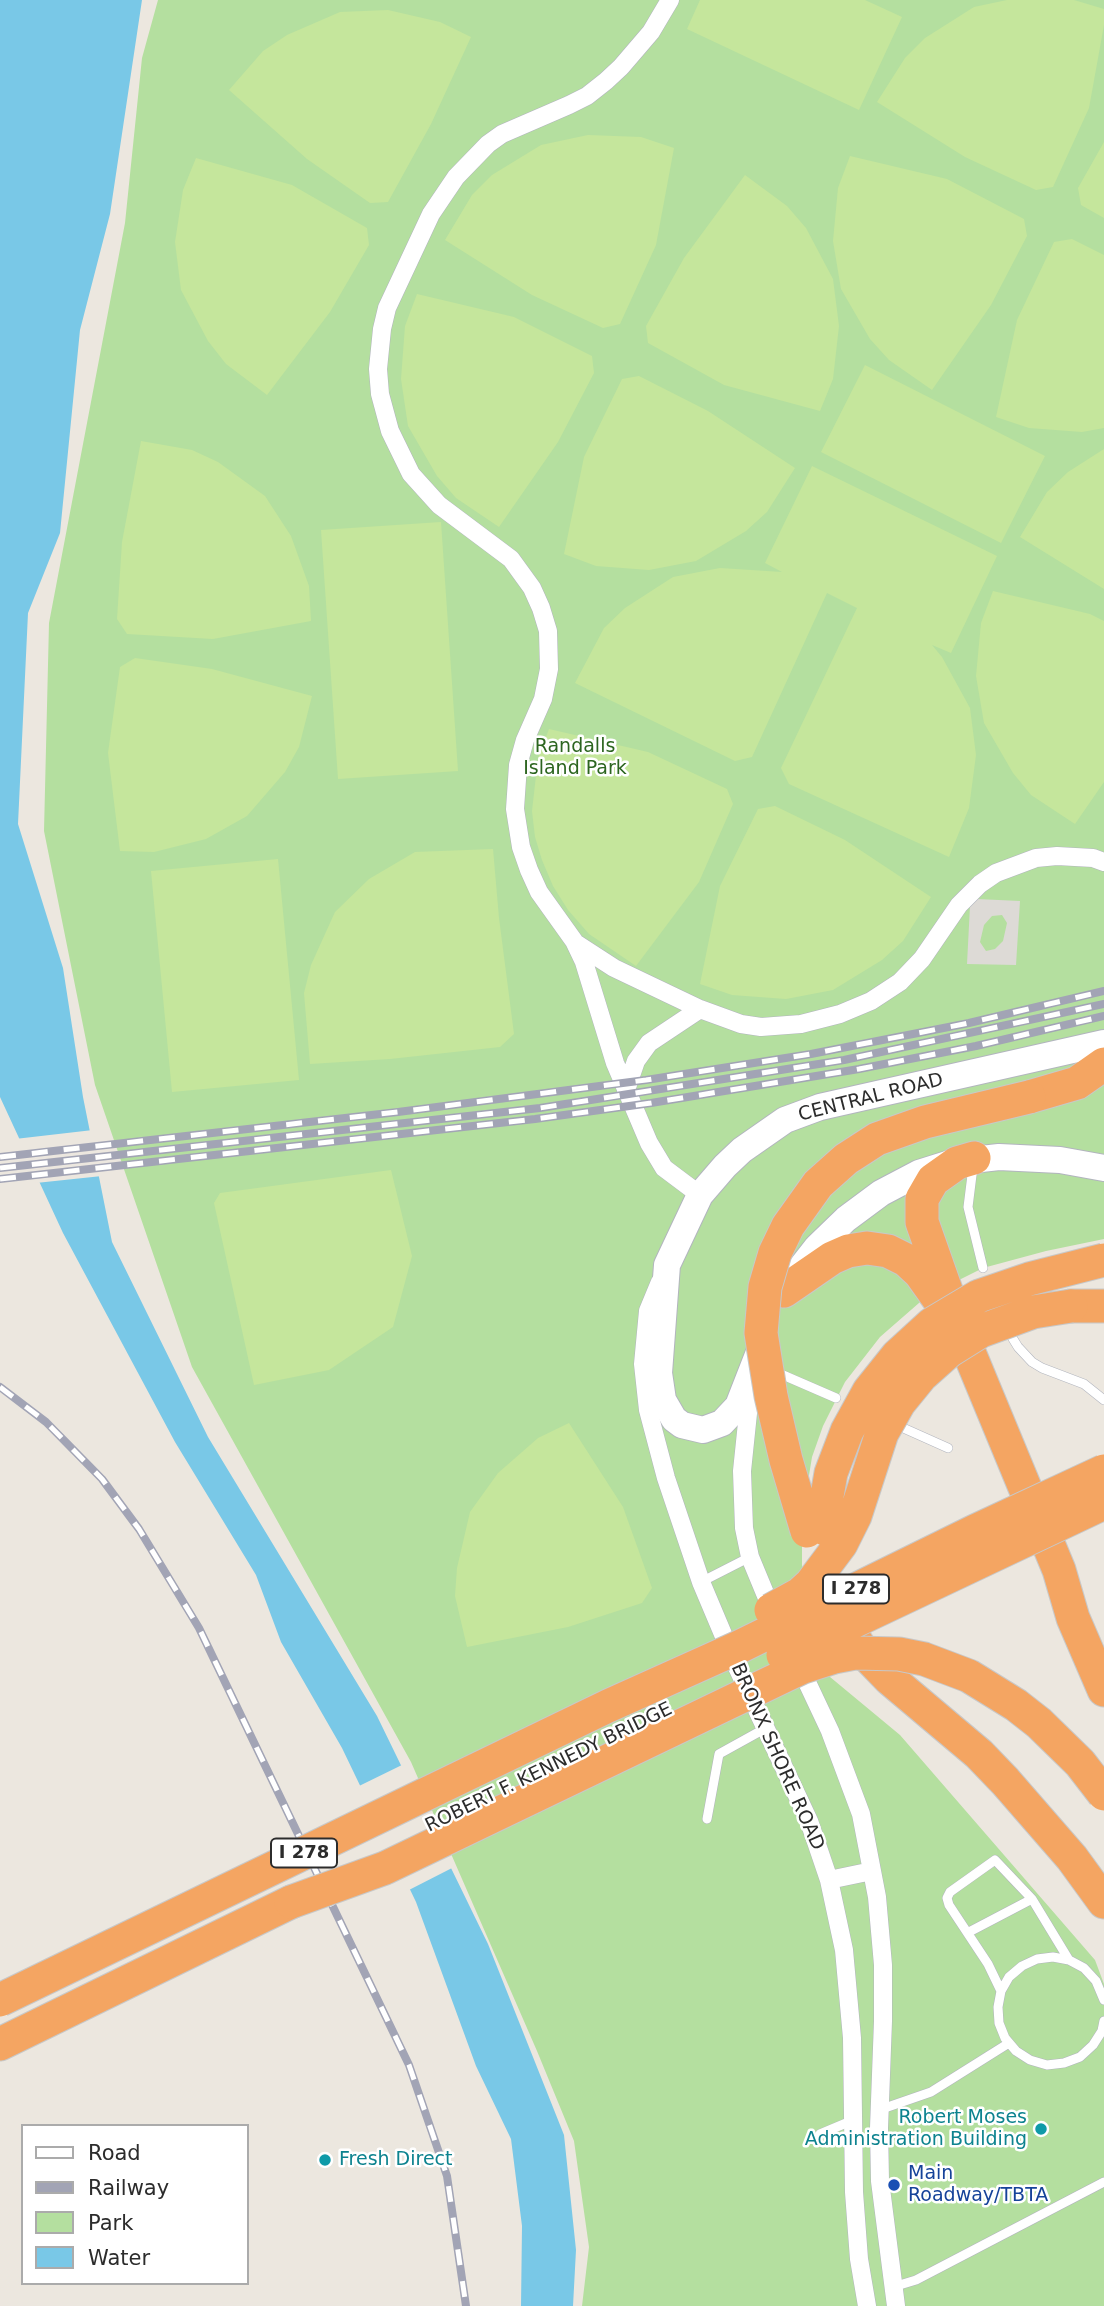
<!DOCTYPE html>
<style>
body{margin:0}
#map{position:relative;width:1104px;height:2306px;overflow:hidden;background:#ece7df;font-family:"DejaVu Sans",sans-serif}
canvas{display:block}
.legend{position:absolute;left:21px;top:2124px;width:228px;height:161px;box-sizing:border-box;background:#fff;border:2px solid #ababab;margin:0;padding:9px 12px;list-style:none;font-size:21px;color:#2c2c2c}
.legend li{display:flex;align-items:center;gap:14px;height:35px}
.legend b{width:35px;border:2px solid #ababab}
</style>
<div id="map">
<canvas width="1104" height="2306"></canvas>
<ul class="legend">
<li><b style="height:9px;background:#fff"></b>Road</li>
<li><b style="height:9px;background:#a2a4b5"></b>Railway</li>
<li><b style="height:19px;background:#b4df9f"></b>Park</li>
<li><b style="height:19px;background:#79c8e7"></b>Water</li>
</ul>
</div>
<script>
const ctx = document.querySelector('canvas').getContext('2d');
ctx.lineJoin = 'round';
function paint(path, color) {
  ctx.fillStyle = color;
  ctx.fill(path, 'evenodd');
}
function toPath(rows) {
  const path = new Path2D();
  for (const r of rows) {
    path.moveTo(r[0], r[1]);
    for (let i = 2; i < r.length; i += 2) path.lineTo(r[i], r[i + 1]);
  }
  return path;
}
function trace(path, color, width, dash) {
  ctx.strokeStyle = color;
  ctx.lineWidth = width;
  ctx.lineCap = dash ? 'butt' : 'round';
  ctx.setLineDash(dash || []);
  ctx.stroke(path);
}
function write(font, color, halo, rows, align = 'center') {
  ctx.font = font + ' "DejaVu Sans",sans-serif';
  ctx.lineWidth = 5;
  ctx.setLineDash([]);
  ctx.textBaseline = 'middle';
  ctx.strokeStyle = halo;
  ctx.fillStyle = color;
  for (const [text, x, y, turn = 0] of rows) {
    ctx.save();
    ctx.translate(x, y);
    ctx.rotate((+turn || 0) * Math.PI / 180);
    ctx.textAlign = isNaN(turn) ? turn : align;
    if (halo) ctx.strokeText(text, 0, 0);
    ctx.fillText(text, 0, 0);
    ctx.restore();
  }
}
paint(toPath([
 [158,0,1104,0,1104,1239,1046,1251,983,1268,927,1296,880,1337,845,1382,823,1426,812,1457,802,1518,802,1565,818,1667,900,1735,1095,1960,1104,1984,1104,2306,582,2306,589,2247,574,2141,537,2051,411,1762,192,1367,95,1085,44,831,49,623,125,223,142,58]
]), '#b4df9f');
paint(toPath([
 [700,0,865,0,902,17,859,110,687,29],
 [1007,0,1074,0,1104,9,1104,25,1089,108,1053,187,1036,190,965,157,877,102,905,58,925,38,974,7],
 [388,10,440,22,471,37,431,124,388,202,370,203,307,159,229,90,263,51,287,35,340,12],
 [588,135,641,137,674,148,656,245,620,324,603,328,532,295,445,240,472,195,492,175,541,145],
 [1104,142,1104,218,1081,205,1078,188],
 [850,156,947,179,1024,219,1027,236,991,305,932,390,889,360,870,339,841,289,833,241,838,188],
 [196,158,292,185,367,228,369,245,330,312,267,395,226,364,208,341,181,290,175,242,183,190],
 [745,175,787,206,806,228,833,279,839,326,833,379,820,411,724,385,648,343,646,326,684,258],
 [1072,239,1104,255,1104,428,1082,432,1029,428,996,417,1017,320,1054,242],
 [417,294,514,317,592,356,594,373,558,442,499,527,456,498,437,476,408,426,401,379,405,326],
 [865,365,1045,456,1001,543,821,452],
 [639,376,708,411,795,468,767,512,746,531,696,561,649,570,596,566,564,554,584,457,622,379],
 [141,441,192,450,218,462,265,496,291,536,309,586,311,621,213,639,127,634,117,619,122,542],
 [1104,449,1104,589,1020,537,1047,492,1068,472],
 [812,466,997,556,951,653,932,645,942,657,970,708,976,755,969,808,949,857,789,784,781,768,857,608,827,593,752,757,735,761,575,683,604,628,625,608,673,577,720,568,782,572,765,563],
 [441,522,458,771,338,779,321,530],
 [993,591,1090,614,1104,621,1104,782,1075,824,1031,795,1013,773,984,723,976,676,981,623],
 [135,658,212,669,312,696,299,747,285,772,247,816,206,839,154,852,120,851,108,753,120,667],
 [549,729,648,752,727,789,733,804,699,882,636,966,589,934,568,910,553,886,542,860,535,837,532,811,538,758],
 [775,806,845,840,931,897,903,941,882,960,833,990,786,999,732,995,700,984,720,886,758,809],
 [493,849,499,918,514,1034,500,1047,390,1059,310,1064,304,993,311,965,335,912,369,879,415,852],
 [278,859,299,1080,172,1092,151,871],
 [391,1170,412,1256,393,1327,329,1370,254,1385,214,1203,220,1193],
 [569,1423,623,1507,652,1588,642,1603,568,1627,467,1647,455,1596,457,1568,470,1512,498,1473,538,1438]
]), '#c5e69c');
paint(toPath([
 [977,899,1020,901,1016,965,967,964,970,906],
 [1002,915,1007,923,1003,941,995,949,986,951,980,942,984,925,992,916]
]), '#dddad6');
paint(toPath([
 [0,0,142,0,110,214,80,330,60,533,28,613,18,824,63,968,83,1097,112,1242,208,1437,377,1716,488,1944,564,2135,576,2250,573,2306,521,2306,522,2226,511,2139,476,2066,416,1902,342,1748,281,1642,256,1575,175,1442,63,1233,0,1097]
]), '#79c8e7');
paint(toPath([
 [93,1130,102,1176,36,1183,15,1139],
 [404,1764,454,1867,407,1891,357,1787]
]), '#ece7df');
const lane = toPath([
 [973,1167,968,1207,983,1268],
 [1010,1334,1018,1347,1032,1362,1042,1368,1084,1384,1104,1400],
 [776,1372,836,1398],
 [901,1427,948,1448],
 [701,1582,750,1557],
 [707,1819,719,1754,766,1728],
 [1032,1899,1069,1960],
 [969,1932,1032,1899,995,1860,950,1892,947,1898,949,1905,988,1964,1001,1991],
 [1104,2000,1096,1981,1084,1968,1069,1960,1053,1957,1037,1959,1022,1966,1009,1977,1001,1991,998,2007,999,2023,1005,2038,1016,2051,1030,2060,1047,2065,1064,2063,1080,2057,1093,2045,1102,2031,1104,2021],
 [879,2110,931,2092,1009,2043],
 [820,2134,851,2121],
 [893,2287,916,2280,1104,2182]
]);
const street = toPath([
 [670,0,651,32,621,67,606,81,587,96,569,105,502,134,488,144,456,177,431,214,387,308,382,329,378,369,380,394,390,431,411,474,439,505,511,559,532,588,541,608,548,631,549,669,543,699,525,740,518,765,515,809,521,847,529,870,539,892,574,941,584,962,615,1063,649,1143,664,1168,700,1195],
 [577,944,614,968,700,1009],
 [626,1090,636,1061,649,1043,700,1009,741,1024,761,1027,801,1024,840,1014,871,1001,900,982,922,959,959,905,980,884,996,873,1036,858,1057,856,1093,858,1104,862],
 [660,1282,648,1311,643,1364,648,1410,666,1478,701,1582,736,1665,809,1821,829,1880,844,1950,852,2038,854,2192,859,2259,867,2306],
 [750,1394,742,1471,744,1528,750,1557,774,1615],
 [798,1663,830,1731,861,1814,877,1897,883,1965,883,2021,879,2128,880,2181,896,2306],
 [829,1880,872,1871]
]);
const secondary = toPath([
 [792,1279,817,1247,846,1219,881,1193,919,1173,954,1162,999,1157,1060,1160,1104,1168],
 [763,1342,738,1406,722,1423,703,1430,682,1425,674,1419,663,1400,659,1373,667,1265,700,1195,725,1166,742,1150,785,1120,820,1107,1104,1043]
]);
const highway = toPath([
 [1029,1097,1077,1083,1104,1064],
 [974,1158,957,1163,933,1180,922,1199,922,1222,961,1333,1059,1570,1073,1618,1104,1690],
 [784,1291,832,1258,848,1251,867,1248,888,1251,906,1260,920,1273,940,1301],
 [1071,1306,1104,1306],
 [852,1635,860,1648,890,1679,979,1754,1005,1781,1072,1858,1104,1902],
 [0,2044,291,1902]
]);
trace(lane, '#b2b5be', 10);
trace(street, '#b2b5be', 19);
trace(secondary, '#b2b5be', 28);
trace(highway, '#c8c8c8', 35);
trace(lane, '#fff', 9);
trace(street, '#fff', 18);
trace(secondary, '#fff', 26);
trace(highway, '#f4a562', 33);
const rail = toPath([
 [0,1157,398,1112,646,1080,811,1054,969,1023,1104,991],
 [0,1168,540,1108,844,1060,1104,1004],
 [0,1179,535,1119,651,1103,859,1069,976,1046,1104,1016],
 [0,1387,46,1422,102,1479,139,1529,199,1628,409,2065,447,2176,466,2306]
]);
trace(rail, '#a2a4b5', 8);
trace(rail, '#fff', 5, [16]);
const highwayBridge = toPath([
 [825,1529,827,1496,831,1473,847,1431,869,1391,897,1356,932,1324,979,1296,1029,1279,1104,1260],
 [807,1531,786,1460,771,1396,761,1333,765,1287,775,1253,788,1226,818,1184,846,1159,877,1139,925,1122,1029,1097],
 [771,1610,800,1594,811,1584,841,1544,855,1516,882,1433,899,1403,921,1376,949,1351,981,1331,1033,1312,1071,1306],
 [783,1655,1104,1503],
 [291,1902,385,1868,803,1667,834,1657,855,1653,899,1654,924,1659,969,1676,1016,1705,1039,1723,1080,1763,1104,1794],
 [0,2000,608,1706,737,1648,975,1531,1104,1471]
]);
trace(highwayBridge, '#c8c8c8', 35, []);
trace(highwayBridge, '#f4a562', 33);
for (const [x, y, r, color] of [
 [1041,2129,7,"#0f9aa8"],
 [325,2160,7,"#0f9aa8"],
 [894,2185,7,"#1a4fb4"]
]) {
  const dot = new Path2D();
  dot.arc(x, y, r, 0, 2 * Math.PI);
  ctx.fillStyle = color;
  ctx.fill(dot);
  trace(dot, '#fff', 2.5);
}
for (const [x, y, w] of [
 [856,1589,66],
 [304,1853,66]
]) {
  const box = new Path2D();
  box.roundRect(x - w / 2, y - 14.5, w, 29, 5);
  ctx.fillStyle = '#fff';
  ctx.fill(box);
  trace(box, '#2c2c2c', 2);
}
write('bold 18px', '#2c2c2c', null, [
 ["I 278",856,1589],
 ["I 278",304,1853]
]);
write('19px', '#2c651f', '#fff', [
 ["Randalls",575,747],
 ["Island Park",575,769]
]);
write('19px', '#2c2c2c', '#fff', [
 ["CENTRAL ROAD",871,1098,-14],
 ["BRONX SHORE ROAD",777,1757,66],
 ["ROBERT F. KENNEDY BRIDGE",549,1768,-26]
]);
write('19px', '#0d838f', '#fff', [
 ["Robert Moses",1027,2118],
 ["Administration Building",1027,2140],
 ["Fresh Direct",339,2160,"left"]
], 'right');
write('19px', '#164399', '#fff', [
 ["Main",908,2174],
 ["Roadway/TBTA",908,2196]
], 'left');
</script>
